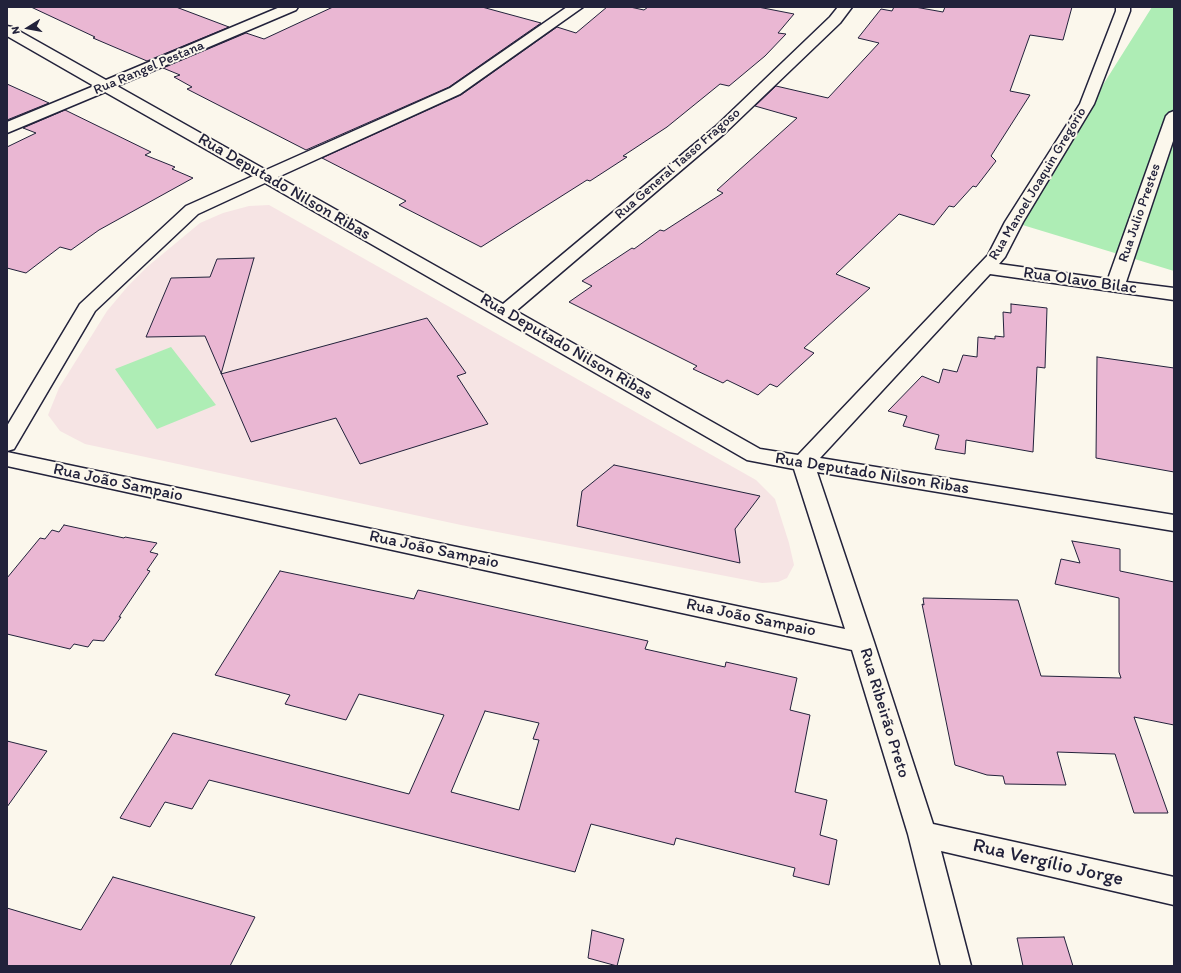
<!DOCTYPE html>
<meta charset="utf-8">
<style>
body{margin:0}
#map{position:relative;width:1181px;height:973px;overflow:hidden;background:#fbf7ec;font-family:Itim,sans-serif}
canvas{display:block}
.frame{position:absolute;inset:0;border:8px solid #22223b;pointer-events:none}
.north{position:absolute;left:8px;top:8px;width:40px;height:40px;-webkit-text-stroke:3px #fbf7ec;paint-order:stroke;rotate:259deg;font-size:11px;font-weight:700;line-height:16px;text-align:center;color:#22223b}
.north::after{content:'';display:block;margin:auto;width:14px;height:18px;background:#22223b;clip-path:polygon(50% 0,100% 100%,50% 72%,0 100%)}
</style>
<div id="map">
<canvas width="1181" height="973"></canvas>
<div class="frame"></div>
<div class="north">N</div>
</div>
<script>
const ctx = document.querySelector('canvas').getContext('2d');
ctx.lineJoin = 'round';
function paint(path, color) {
  ctx.fillStyle = color;
  ctx.fill(path, 'evenodd');
}
function toPath(rows) {
  const path = new Path2D();
  for (const r of rows) {
    path.moveTo(r[0], r[1]);
    for (let i = 2; i < r.length; i += 2) path.lineTo(r[i], r[i + 1]);
  }
  return path;
}
function trace(path, color, width, dash) {
  ctx.strokeStyle = color;
  ctx.lineWidth = width;
  ctx.lineCap = dash ? 'butt' : 'round';
  ctx.setLineDash(dash || []);
  ctx.stroke(path);
}
function write(font, color, halo, rows, align = 'center') {
  ctx.font = font + ' Itim,sans-serif';
  ctx.lineWidth = 4;
  ctx.setLineDash([]);
  ctx.textBaseline = 'middle';
  ctx.strokeStyle = halo;
  ctx.fillStyle = color;
  for (const [text, x, y, turn = 0] of rows) {
    ctx.save();
    ctx.translate(x, y);
    ctx.rotate((+turn || 0) * Math.PI / 180);
    ctx.textAlign = isNaN(turn) ? turn : align;
    if (halo) ctx.strokeText(text, 0, 0);
    ctx.fillText(text, 0, 0);
    ctx.restore();
  }
}
paint(toPath([
 [269,205,756,480,775,499,789,543,794,565,787,578,778,582,762,583,461,525,85,444,60,431,48,415,59,388,107,311,128,286,147,267,200,223,223,213,249,206]
]), '#f6e4e4');
paint(toPath([
 [1152,7,1174,7,1174,271,1016,223],
 [171,347,216,405,157,429,115,369]
]), '#aeedb5');
const building = toPath([
 [31,7,176,7,229,27,147,61,93,38,95,37,31,7],
 [333,7,482,7,541,23,449,87,306,150,187,89,192,87,174,77,180,75,163,68,246,33,264,39,333,7],
 [607,7,630,7,644,10,648,7,758,7,794,14,778,33,786,34,765,56,729,86,720,84,667,127,623,156,627,157,590,181,587,180,481,247,399,205,406,201,322,158,461,95,557,27,576,33,607,7],
 [894,7,915,7,943,12,945,7,1072,7,1063,40,1030,35,1010,91,1030,95,991,156,996,161,976,187,973,186,954,207,949,206,934,225,899,214,836,274,870,288,804,348,814,353,777,387,770,384,758,395,727,380,723,383,693,369,697,366,569,302,592,286,582,281,632,248,634,249,660,230,664,231,723,193,717,190,797,118,755,106,776,86,828,98,879,43,858,38,881,9,892,11,894,7],
 [7,84,49,103,7,120,7,84],
 [65,110,151,152,145,155,175,167,172,169,193,178,99,230,71,250,60,247,26,273,7,268,7,147,36,133,23,128,65,110],
 [254,258,221,374,427,318,466,373,457,376,488,424,360,464,336,418,251,442,205,336,146,337,171,278,210,277,217,259,254,258],
 [1011,304,1047,308,1045,368,1037,367,1033,452,966,440,965,454,935,449,939,435,903,426,907,416,888,411,922,376,939,383,943,369,957,372,963,355,977,357,978,337,995,339,995,336,1004,337,1003,312,1011,313,1011,304],
 [1097,357,1174,368,1174,472,1096,458,1097,357],
 [614,465,760,496,735,529,740,563,577,526,582,491,614,465],
 [64,525,124,538,125,537,157,543,150,552,158,554,147,570,150,571,119,617,121,617,104,641,93,640,88,647,74,644,70,649,7,634,7,578,40,538,45,539,52,530,59,532,64,525],
 [1072,541,1120,549,1120,571,1174,582,1174,725,1134,717,1168,813,1134,813,1115,754,1057,752,1066,785,1005,784,1003,776,987,775,955,765,922,604,924,605,923,598,1018,600,1041,676,1121,678,1119,672,1119,598,1055,584,1061,559,1080,563,1072,541],
 [280,571,414,599,418,590,648,641,645,649,725,667,726,662,797,678,790,710,810,715,795,792,827,800,820,835,837,840,829,885,793,876,795,868,676,838,674,845,591,824,575,872,209,780,192,809,165,802,150,827,120,818,173,733,409,794,444,715,359,694,346,720,285,704,290,695,215,675,280,571],
 [485,711,539,723,533,739,539,740,519,810,451,792,485,711],
 [7,741,47,751,7,807,7,741],
 [113,877,255,917,230,966,7,966,7,908,81,930,113,877],
 [592,930,624,939,617,966,588,958,592,930],
 [1064,937,1073,966,1023,966,1017,938,1064,937]
]);
paint(building, '#eab7d3');
trace(building, '#22223b', 1);
const minor = toPath([
 [280,7,298,7,296,10,117,86,266,170,450,88,567,7,583,7,460,94,278,177,503,304,715,127,830,17,838,7,852,7,840,23,725,133,516,311,760,449,798,455,988,255,1005,222,1080,104,1116,11,1116,7,1130,7,1130,11,1094,104,1023,222,1005,257,999,264,1108,279,1166,116,1169,113,1174,111,1174,138,1126,282,1174,288,1174,300,990,274,820,458,1174,515,1174,531,817,472,874,642,933,824,1174,877,1174,905,941,851,971,966,941,966,908,834,852,650,7,466,7,452,845,629,794,469,747,460,265,183,198,214,95,311,14,449,7,451,7,426,80,304,186,206,253,176,105,92,7,133,7,122,94,86,7,36,7,26,12,27,106,80,280,7]
]);
trace(minor, '#22223b', 3);
paint(minor, '#fbf7ec');
write('14px', '#22223b', '#fbf7ec', [
 ["Rua Rangel Pestana",149,68,-23],
 ["Rua General Tasso Fragoso",678,164,-41],
 ["Rua Manoel Joaquin Gregório",1038,184,-59],
 ["Rua Julio Prestes",1140,213,-71]
]);
write('17px', '#22223b', '#fbf7ec', [
 ["Rua Deputado Nilson Ribas",284,187,30],
 ["Rua Olavo Bilac",1080,281,8],
 ["Rua Deputado Nilson Ribas",566,347,30],
 ["Rua Deputado Nilson Ribas",872,474,9],
 ["Rua João Sampaio",118,483,12],
 ["Rua João Sampaio",434,550,12],
 ["Rua João Sampaio",751,618,12],
 ["Rua Ribeirão Preto",884,713,73]
]);
write('20px', '#22223b', '#fbf7ec', [
 ["Rua Vergílio Jorge",1048,863,13]
]);
</script>
